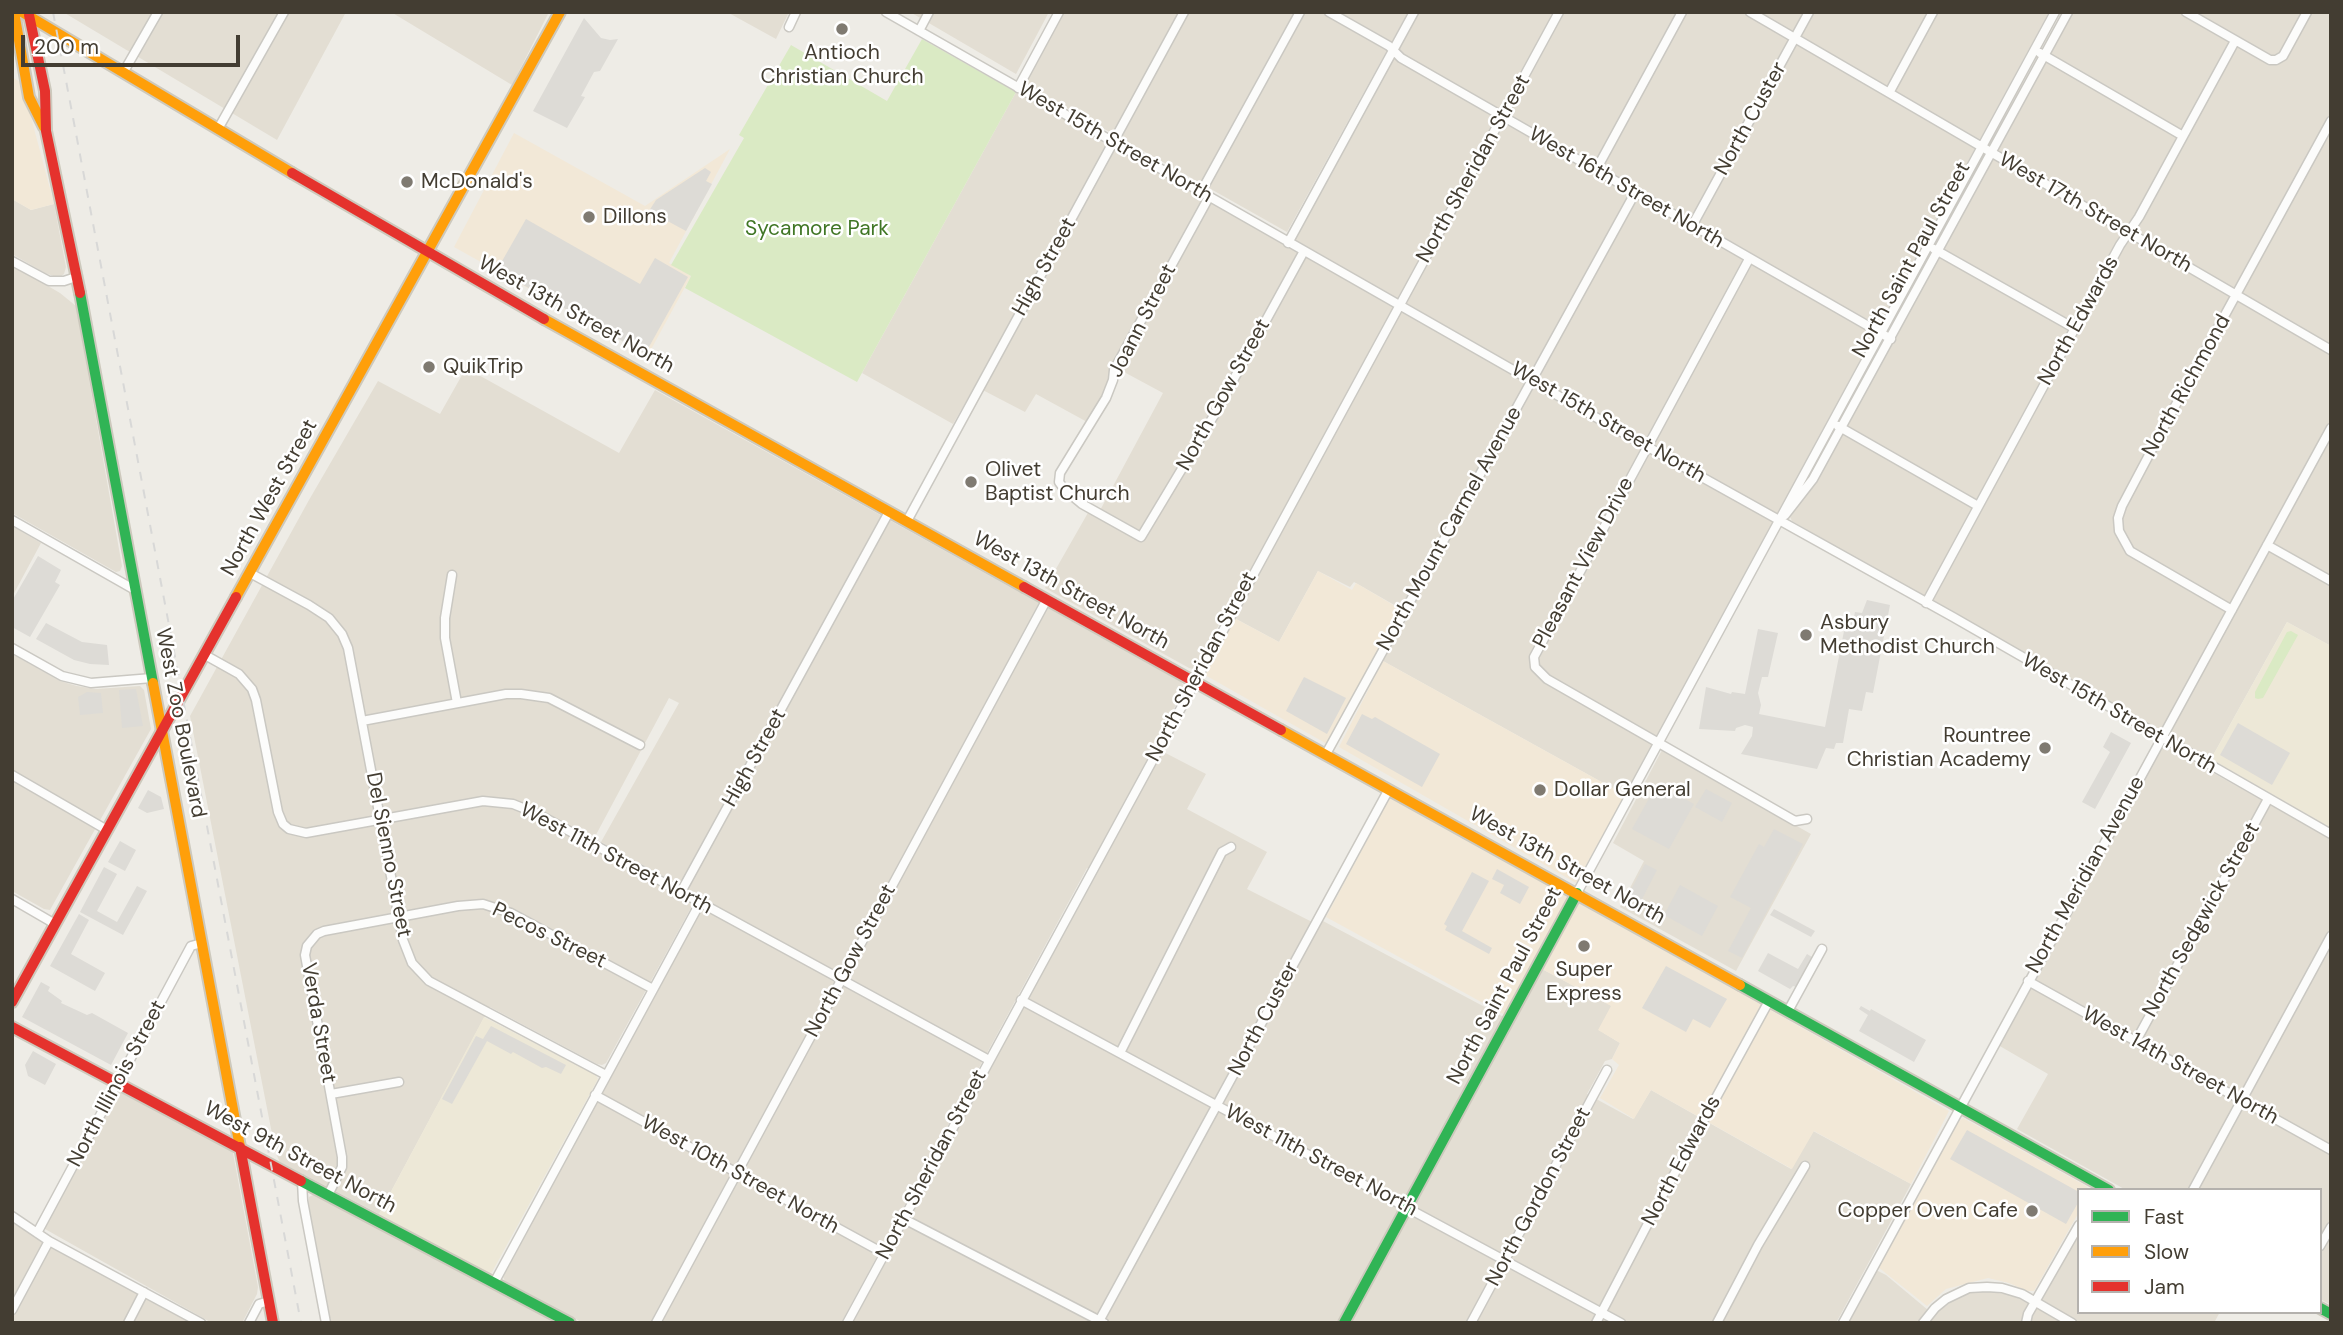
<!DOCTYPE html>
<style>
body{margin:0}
#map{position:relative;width:2343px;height:1335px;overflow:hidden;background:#eeece6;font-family:"DM Sans",sans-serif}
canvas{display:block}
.frame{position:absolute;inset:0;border:14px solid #433d32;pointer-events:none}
.legend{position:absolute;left:2077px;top:1188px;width:245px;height:126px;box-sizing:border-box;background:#fff;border:2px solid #b4b1ad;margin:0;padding:9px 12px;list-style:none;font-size:21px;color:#433d32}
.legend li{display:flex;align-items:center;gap:14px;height:35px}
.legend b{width:35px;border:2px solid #b4b1ad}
.scale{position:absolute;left:21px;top:35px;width:219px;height:32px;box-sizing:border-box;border:4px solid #433d32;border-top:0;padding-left:9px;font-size:21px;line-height:24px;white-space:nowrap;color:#433d32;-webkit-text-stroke:5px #fff;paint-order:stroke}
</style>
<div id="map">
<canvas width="2343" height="1335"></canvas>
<div class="frame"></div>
<ul class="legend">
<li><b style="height:9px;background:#30b455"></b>Fast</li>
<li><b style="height:9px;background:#ff9f0a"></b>Slow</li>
<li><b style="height:9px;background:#e5322d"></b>Jam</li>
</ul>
<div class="scale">200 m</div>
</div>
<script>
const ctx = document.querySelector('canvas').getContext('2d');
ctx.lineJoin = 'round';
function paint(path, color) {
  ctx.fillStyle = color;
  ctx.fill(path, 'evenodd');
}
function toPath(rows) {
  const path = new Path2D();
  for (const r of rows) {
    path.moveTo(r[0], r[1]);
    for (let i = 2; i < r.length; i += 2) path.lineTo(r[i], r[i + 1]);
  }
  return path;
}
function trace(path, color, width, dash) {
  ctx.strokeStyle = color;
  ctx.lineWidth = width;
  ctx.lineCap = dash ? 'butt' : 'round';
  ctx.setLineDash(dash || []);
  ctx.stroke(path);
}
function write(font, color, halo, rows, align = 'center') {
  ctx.font = font + ' "DM Sans",sans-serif';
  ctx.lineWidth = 5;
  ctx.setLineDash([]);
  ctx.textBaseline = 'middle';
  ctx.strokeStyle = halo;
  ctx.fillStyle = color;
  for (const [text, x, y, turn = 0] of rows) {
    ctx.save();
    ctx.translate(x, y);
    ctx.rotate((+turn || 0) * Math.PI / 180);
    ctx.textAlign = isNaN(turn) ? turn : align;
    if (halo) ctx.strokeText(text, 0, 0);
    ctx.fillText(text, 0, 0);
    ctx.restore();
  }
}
paint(toPath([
 [63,12,346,12,277,140],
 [391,12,549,12,512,85],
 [727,12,789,12,776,39],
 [910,12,1049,12,1016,74],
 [1064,12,1408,12,1287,232,1030,87,1027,84,1027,79],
 [1419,12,2049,12,1625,795,1383,661,1410,614,1354,582,1350,587,1318,571,1279,642,1225,613,1197,667,1193,669,1189,668,1045,588,1089,511,1097,516,1163,393,1111,365,1110,384,1089,423,1036,394,1025,412,975,386,953,424,862,373,1016,92,1289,247],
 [2071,12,2331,12,2331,646,2287,622,2211,759,1919,595,1792,521,1790,517,1819,476],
 [12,199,31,210,54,204,66,267,64,274,59,278,45,273,12,254],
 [12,265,60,293,76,306,122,566,120,571,116,572,12,513],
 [466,368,619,453,655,390,1181,682,1184,686,1183,693,1152,746,1206,774,1187,809,1267,852,1247,889,1320,926,1323,921,1513,1022,1542,969,1612,1006,1599,1030,1620,1043,1612,1059,1605,1061,1587,1094,1633,1119,1651,1090,1791,1169,1813,1131,1911,1184,1836,1323,1349,1323,1482,1082,1472,1075,1338,1323,853,1323,1094,872,1087,868,841,1323,583,1323,505,1281,503,1277,706,900,601,842,679,703,669,698,590,846,690,902,692,906,606,1063,602,1065,597,1064,490,1007,379,1214,280,1162,276,1154,190,716,309,500,378,381,440,414],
 [12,526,41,543,12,597],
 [12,654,60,681,77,686,96,689,140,686,144,690,151,729,50,910,44,909,12,891],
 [2165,746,2331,839,2331,1305,2320,1299,2320,1190,2126,1190,2017,1129,2048,1074,1998,1045,2161,747],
 [1662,750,1811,834,1736,971,1620,907,1644,861,1613,843],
 [120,1092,229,1148,233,1153,258,1287,257,1294,242,1323,212,1323,45,1229,45,1222,115,1095],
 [313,1195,319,1196,559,1323,331,1323,308,1204,309,1197],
 [12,1222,53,1247,194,1323,12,1323],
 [2079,1232,2079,1312,2220,1312,2215,1321,2217,1323,1848,1323,1876,1270,1886,1275,1934,1315,1955,1299,1969,1293,1984,1291,2012,1295,2037,1307]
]), '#e3ded3');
paint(toPath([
 [12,77,22,83,54,204,31,210,12,199],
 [514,133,645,206,730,149,669,263,691,276,648,355,454,247],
 [1318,571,1352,590,1356,583,1400,609,1327,744,1205,675,1234,618,1279,642],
 [1383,661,1625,795,1576,883,1339,747],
 [1390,797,1568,897,1505,1015,1326,917],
 [1579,902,1949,1111,1911,1184,1814,1131,1792,1169,1651,1090,1634,1119,1600,1098,1619,1065,1612,1059,1620,1043,1598,1030,1611,1006,1542,969],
 [1963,1118,2086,1186,2090,1190,2079,1190,2079,1212,2034,1291,2027,1291,2009,1283,1988,1278,1946,1289,1927,1306,1878,1267,1958,1122]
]), '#f2e8d7');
paint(toPath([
 [2287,622,2331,646,2331,828,2211,759],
 [484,1017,596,1075,598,1079,492,1272,488,1274,379,1214]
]), '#ede8d7');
paint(toPath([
 [922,39,1016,92,857,382,685,288,691,276,671,265,744,138,739,135,791,45,887,101],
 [2291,631,2298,635,2263,698,2258,699,2255,698,2255,692,2287,632]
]), '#daeac4');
paint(toPath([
 [584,18,601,38,610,40,618,39,600,71,594,72,581,96,585,97,567,128,533,111],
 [705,168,711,172,706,181,712,184,686,231,649,211,656,200],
 [526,219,640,284,655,258,688,277,645,354,497,270],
 [38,556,61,570,55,582,60,585,30,637,12,627,12,601],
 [1867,600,1890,605,1873,693,1866,692,1862,711,1849,709,1843,743,1836,743,1834,749,1826,748,1817,769,1741,754,1752,736,1753,727,1745,725,1736,728,1735,731,1699,729,1706,687,1731,694,1732,692,1745,694,1758,629,1778,633,1768,677,1762,677,1758,693,1761,705,1759,714,1825,727,1847,616,1854,617,1855,612,1862,613],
 [46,623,82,642,107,645,109,665,90,664,74,660,36,639],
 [1304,677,1346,698,1327,734,1286,711],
 [136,689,143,726,122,728,119,690],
 [87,692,101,693,103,713,80,715,78,697],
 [1362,714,1372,719,1375,717,1440,754,1422,787,1346,744],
 [2238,723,2290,753,2272,785,2220,755],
 [2111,732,2131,743,2095,809,2082,802,2110,752,2103,747],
 [1657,784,1694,804,1669,849,1632,829],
 [1706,789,1732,803,1722,822,1695,807],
 [148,790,161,797,164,809,147,813,138,808],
 [1774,829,1803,844,1742,958,1728,951,1751,908,1730,897,1759,844,1764,847],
 [120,841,136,850,125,871,108,862],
 [1645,864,1657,870,1641,901,1628,895],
 [104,867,117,874,97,911,117,922,137,886,147,891,123,935,80,912],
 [1497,869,1529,887,1520,904,1500,893,1504,885,1492,879],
 [1472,872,1489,881,1462,931,1492,948,1489,954,1445,930,1447,926,1444,924],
 [1680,885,1718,906,1702,936,1664,915],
 [1774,909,1815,931,1811,937,1770,915],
 [79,914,89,920,71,954,105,973,95,991,50,966],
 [1768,953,1798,969,1807,954,1812,957,1796,987,1793,986,1790,989,1758,971],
 [1666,966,1727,999,1710,1028,1693,1019,1686,1032,1642,1008],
 [41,982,50,987,48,991,62,1001,61,1003,87,1015,92,1013,128,1033,111,1065,22,1017],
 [1861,1006,1870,1011,1871,1009,1926,1040,1914,1062,1859,1031,1868,1015,1859,1009],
 [491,1026,566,1065,561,1074,546,1067,542,1068,513,1052,511,1054,487,1041,452,1104,442,1099,476,1036,483,1039],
 [33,1051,56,1064,45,1085,28,1076,25,1065],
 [1967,1130,2079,1192,2079,1201,2066,1224,1950,1159]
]), '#dddbd6');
const street = toPath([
 [886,12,1648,447,1953,617,2331,834],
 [1329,12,1389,46,1401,58,1891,339],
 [1750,12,2331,350],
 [2186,12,2270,60,2276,60,2283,56,2307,12],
 [789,27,796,12],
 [919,31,929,12],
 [2040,53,2183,136],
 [123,73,158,12],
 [1018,88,1059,12],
 [1889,93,1933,12],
 [218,129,284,12],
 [1596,170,1682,12],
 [1201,192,1300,12],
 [1209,197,1114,370,1113,380,1106,398,1060,473,1059,482,1064,489,1082,504,1141,537,1213,417,1304,251],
 [1692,226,1809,12],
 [1288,243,1414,12],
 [1934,249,2074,328],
 [1749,259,1534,657,1535,667,1547,679,1795,821,1807,819],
 [12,261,49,281,64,281,76,277],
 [1838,426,1978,506],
 [1785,515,1813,479,2068,12],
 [12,520,135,590],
 [907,521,1184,12],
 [2267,545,2331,581],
 [250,573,309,605,329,618,342,634,348,648,403,940,412,963,429,981,606,1075],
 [452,575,445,618,445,638,457,703],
 [1926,603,2120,245,2139,217,2235,41],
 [2232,610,2130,551,2119,531,2118,518,2122,506,2168,419,2331,121],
 [12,648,62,676,91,683,152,678],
 [205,655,239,674,252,689,256,700,278,812,283,824,289,829,306,833,483,801,513,804,538,814,989,1060],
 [362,721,506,694,521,694,549,698,640,745],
 [1326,754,1635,193],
 [12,775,107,830],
 [681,892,889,512],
 [1577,893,2055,12],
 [12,899,55,924],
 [2028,981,2331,1150],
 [1021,1000,1621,1323],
 [1788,1011,1822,949],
 [2136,1041,2268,799],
 [1120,1053,1222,852,1231,847],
 [331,1094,399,1082],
 [595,1095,885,1254],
 [302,1181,303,1201,326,1323],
 [2193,1190,2331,936],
 [328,1195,342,1167,342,1157,305,955,307,946,317,934,324,931,458,906,483,904,511,913,653,989],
 [12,1216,49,1241,201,1323],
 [904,1219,1104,1323],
 [37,1233,191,946,202,943],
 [2320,1246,2331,1227],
 [494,1283,700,903],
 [12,1310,49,1241],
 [128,1323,144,1292],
 [249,1323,259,1304,269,1301],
 [656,1323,1047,599],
 [847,1323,1559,12],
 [1098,1323,1389,789],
 [1471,1323,1607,1070],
 [1596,1323,1666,1189,1769,1001],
 [1717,1323,1758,1245,1805,1166],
 [1843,1323,2331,428],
 [1923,1323,1935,1308,1946,1299,1969,1288,1987,1287,2002,1288,2022,1294,2072,1323],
 [2026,1323,2028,1314,2079,1225]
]);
const fast = toPath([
 [80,293,153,683],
 [1740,985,2109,1190],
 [301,1181,570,1323],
 [2320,1308,2331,1314],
 [1344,1323,1577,893]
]);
const slow = toPath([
 [14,12,29,97,44,127],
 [22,12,292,173],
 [544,319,1024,587],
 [236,597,560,12],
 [153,683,240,1147],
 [1281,730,1740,985]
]);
const jam = toPath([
 [29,15,45,91,46,131,80,293],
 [292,173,544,319],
 [1024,587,1281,730],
 [12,1002,236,597],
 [12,1027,301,1181],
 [240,1147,273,1323]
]);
trace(street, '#cac8c2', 11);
trace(fast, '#cdc9bd', 14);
trace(slow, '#cdc9bd', 14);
trace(jam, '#cdc9bd', 14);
trace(street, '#fcfcfb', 8);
trace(fast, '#30b455', 10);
trace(slow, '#ff9f0a', 10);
trace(jam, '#e5322d', 10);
trace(toPath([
 [53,12,301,1323]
]), '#d8d8d7', 2, [9, 9]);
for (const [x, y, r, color] of [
 [842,29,7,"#7f7a71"],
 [407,182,7,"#7f7a71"],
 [589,217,7,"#7f7a71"],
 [429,367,7,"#7f7a71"],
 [971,482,7,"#7f7a71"],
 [1806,635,7,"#7f7a71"],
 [2045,748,7,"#7f7a71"],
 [1540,790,7,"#7f7a71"],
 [1584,946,7,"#7f7a71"],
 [2032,1211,7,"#7f7a71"]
]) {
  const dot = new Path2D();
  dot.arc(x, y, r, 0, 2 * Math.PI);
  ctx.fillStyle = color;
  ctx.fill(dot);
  trace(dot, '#fff', 2.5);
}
write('21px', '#433d32', '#fff', [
 ["Antioch",842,53,"center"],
 ["Christian Church",842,77,"center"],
 ["McDonald's",421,182],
 ["Dillons",603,217],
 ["QuikTrip",443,367],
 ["Olivet",985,470],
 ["Baptist Church",985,494],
 ["Asbury",1820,623],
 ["Methodist Church",1820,647],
 ["Rountree",2031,736,"right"],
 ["Christian Academy",2031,760,"right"],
 ["Dollar General",1554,790],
 ["Super",1584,970,"center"],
 ["Express",1584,994,"center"],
 ["Copper Oven Cafe",2018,1211,"right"]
], 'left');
write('21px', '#433d32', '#fff', [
 ["North Custer",1751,119,-61],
 ["West 15th Street North",1115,143,30],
 ["North Sheridan Street",1474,169,-61],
 ["West 16th Street North",1626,188,30],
 ["West 17th Street North",2095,213,30],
 ["North Saint Paul Street",1912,260,-61],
 ["High Street",1045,267,-61],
 ["West 13th Street North",576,315,29],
 ["Joann Street",1143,321,-63],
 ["North Edwards",2079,321,-61],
 ["North Richmond",2187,386,-61],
 ["North Gow Street",1224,395,-61],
 ["West 15th Street North",1608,423,30],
 ["North West Street",270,498,-61],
 ["North Mount Carmel Avenue",1450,529,-61],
 ["Pleasant View Drive",1584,563,-62],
 ["West 13th Street North",1071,591,29],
 ["North Sheridan Street",1202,667,-62],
 ["West 15th Street North",2119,714,30],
 ["West Zoo Boulevard",180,723,79],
 ["High Street",755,758,-61],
 ["Del Sienno Street",388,855,79],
 ["West 11th Street North",616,859,28],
 ["West 13th Street North",1567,866,29],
 ["North Meridian Avenue",2086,875,-61],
 ["North Sedgwick Street",2202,920,-61],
 ["Pecos Street",549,936,26],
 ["North Gow Street",851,961,-62],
 ["North Saint Paul Street",1505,986,-62],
 ["North Custer",1264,1019,-62],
 ["Verda Street",318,1023,80],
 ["West 14th Street North",2180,1066,29],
 ["North Illinois Street",117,1084,-62],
 ["West 9th Street North",300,1158,28],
 ["West 11th Street North",1321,1161,28],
 ["North Edwards",1682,1161,-62],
 ["North Sheridan Street",932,1165,-62],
 ["West 10th Street North",740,1175,29],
 ["North Gordon Street",1539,1197,-62]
]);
write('21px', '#407625', '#fff', [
 ["Sycamore Park",817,229]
]);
</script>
